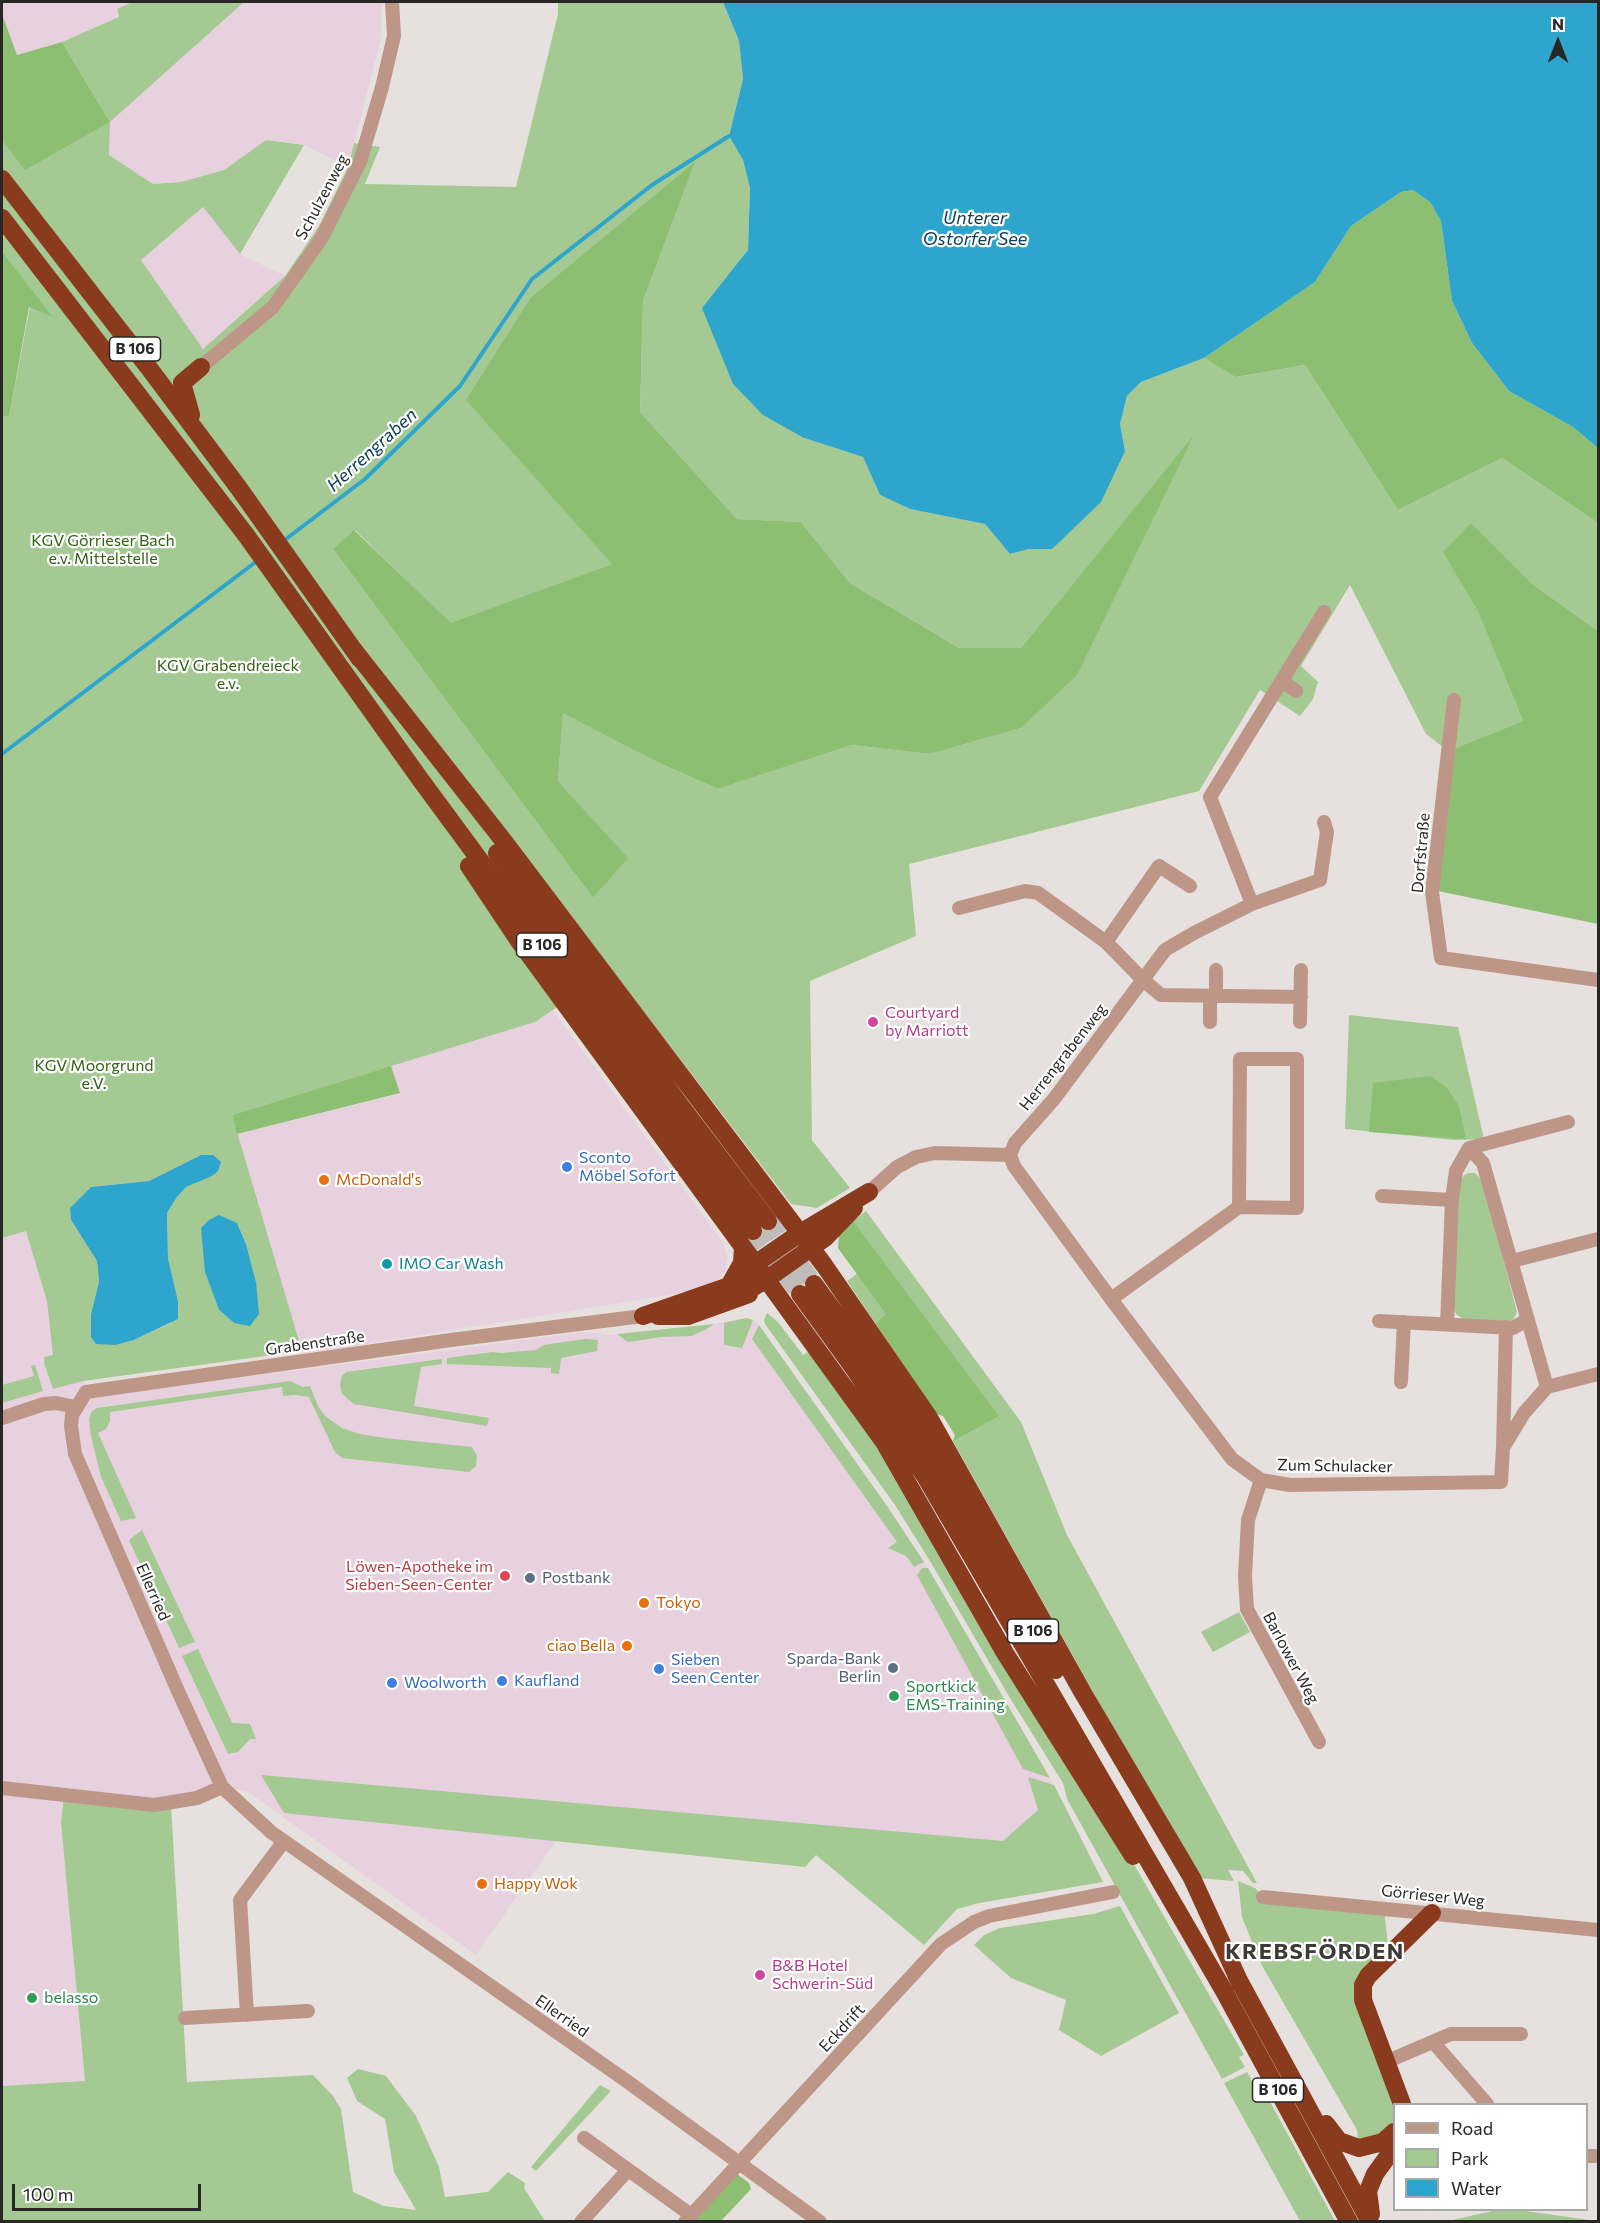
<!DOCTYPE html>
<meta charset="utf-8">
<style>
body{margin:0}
#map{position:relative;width:1600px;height:2223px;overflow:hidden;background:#e6e1de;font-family:Commissioner,sans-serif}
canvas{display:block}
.frame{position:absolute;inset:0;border:3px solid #292726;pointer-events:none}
.legend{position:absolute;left:1393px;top:2103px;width:195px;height:108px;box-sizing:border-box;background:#fff;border:2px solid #a9a9a8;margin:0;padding:8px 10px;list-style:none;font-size:18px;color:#292726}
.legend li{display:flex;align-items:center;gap:12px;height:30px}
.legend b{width:30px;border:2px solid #a9a9a8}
.north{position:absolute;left:1528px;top:12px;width:60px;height:60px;-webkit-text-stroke:4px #fff;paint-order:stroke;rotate:0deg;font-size:16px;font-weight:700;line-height:24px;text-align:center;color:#292726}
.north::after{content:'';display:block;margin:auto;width:21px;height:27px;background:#292726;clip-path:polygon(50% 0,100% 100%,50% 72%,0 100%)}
.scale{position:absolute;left:12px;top:2184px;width:189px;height:27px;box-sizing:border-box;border:3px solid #292726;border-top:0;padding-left:8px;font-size:18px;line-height:21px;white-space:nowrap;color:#292726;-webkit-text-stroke:4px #fff;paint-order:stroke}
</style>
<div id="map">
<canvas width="1600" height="2223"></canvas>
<div class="frame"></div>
<ul class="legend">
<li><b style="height:8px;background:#be9688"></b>Road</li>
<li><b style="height:16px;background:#a5c993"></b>Park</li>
<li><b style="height:16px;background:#2ea5cd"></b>Water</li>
</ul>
<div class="north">N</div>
<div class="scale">100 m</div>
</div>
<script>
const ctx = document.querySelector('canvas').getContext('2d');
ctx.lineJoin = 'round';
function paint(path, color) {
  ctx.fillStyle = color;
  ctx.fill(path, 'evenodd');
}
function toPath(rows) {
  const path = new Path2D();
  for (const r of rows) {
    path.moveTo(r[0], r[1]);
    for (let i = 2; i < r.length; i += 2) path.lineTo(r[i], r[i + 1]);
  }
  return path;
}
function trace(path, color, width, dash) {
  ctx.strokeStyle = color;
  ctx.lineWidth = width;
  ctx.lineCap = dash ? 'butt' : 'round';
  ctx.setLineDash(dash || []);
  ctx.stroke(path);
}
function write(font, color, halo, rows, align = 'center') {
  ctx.font = font + ' Commissioner,sans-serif';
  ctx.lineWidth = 4.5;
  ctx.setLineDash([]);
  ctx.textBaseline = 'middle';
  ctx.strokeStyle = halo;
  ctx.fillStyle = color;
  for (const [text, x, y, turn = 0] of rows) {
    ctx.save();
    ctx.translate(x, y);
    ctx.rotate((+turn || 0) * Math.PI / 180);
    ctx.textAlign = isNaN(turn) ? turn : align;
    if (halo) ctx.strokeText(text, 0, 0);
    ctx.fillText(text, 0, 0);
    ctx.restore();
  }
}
paint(toPath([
 [2,2,132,2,117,9,119,17,62,42,17,55,2,14],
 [244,2,382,2,381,38,348,167,304,145,266,140,224,170,181,182,153,184,109,155,110,122],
 [203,207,240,254,285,276,203,349,141,260],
 [552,1009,722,1241,728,1257,725,1272,712,1285,670,1295,328,1350,302,1351,237,1134,399,1094,391,1066,535,1022],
 [32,1177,89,1398,584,1332,612,1335,714,1324,746,1318,753,1320,759,1325,887,1506,928,1568,1054,1785,1086,1848,556,1841,476,1955,248,1792,222,1787,184,1802,64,1796,61,1823,85,2082,2,2086,2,1187]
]), '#e7d1df');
paint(toPath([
 [132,2,244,2,110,122,109,155,153,184,181,182,224,170,266,140,304,145,240,254,203,207,141,260,203,349,285,276,319,226,348,167,354,143,380,147,365,184,516,187,558,14,558,2,723,2,739,41,743,79,729,136,743,160,750,188,748,250,729,276,804,438,863,457,880,495,910,509,985,524,1010,554,1029,549,1052,549,1125,451,1120,424,1127,396,1141,382,1204,358,1237,377,1305,365,1398,510,1502,458,1598,523,1598,631,1531,583,1478,610,1523,721,1448,751,1426,734,1350,585,1301,666,1318,682,1313,699,1300,716,1260,690,1199,791,909,864,916,936,810,981,812,1140,850,1188,817,1208,791,1204,612,970,535,1022,232,1115,302,1351,83,1381,53,1389,44,1363,44,1357,53,1355,47,1301,26,1231,2,1238,2,416,9,417,30,306,52,316,2,251,2,141,25,169,110,122,62,42,119,17,117,9],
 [694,164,643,301,640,412,737,519,801,522,850,583,959,648,1021,648,1193,438,1021,728,930,754,852,745,718,789,657,762,563,712,558,781,627,858,593,898,333,549,355,530,451,624,612,564,531,297],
 [201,1155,198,1181,186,1187,177,1197,167,1213,168,1258,178,1301,171,1323,134,1340,91,1314,99,1282,97,1261,71,1220,70,1208,91,1187,149,1181],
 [237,1223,246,1244,256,1282,234,1323,219,1310,205,1271],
 [1349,1015,1458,1027,1484,1139,1453,1140,1345,1129],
 [1469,1173,1475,1173,1483,1181,1517,1312,1512,1322,1466,1321,1456,1314,1453,1308,1460,1183,1464,1175],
 [866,1211,1021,1422,1067,1535,1257,1883,1253,1883,1243,1871,1228,1870,1234,1881,1197,1878,953,1441,955,1435,943,1415,937,1414,919,1389,847,1281,857,1274,838,1248,853,1221],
 [767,1313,778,1322,803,1355,808,1352,855,1409,1113,1828,1244,2055,1239,2057,1245,2067,1222,2079,1067,1799,1063,1783,1010,1698,930,1561,895,1505,765,1324,764,1320],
 [746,1318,753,1320,742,1348,724,1345,724,1323],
 [714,1324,705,1330,691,1336,662,1337,628,1342,617,1334],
 [759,1325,887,1506,924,1562,914,1567,906,1556,888,1548,897,1542,752,1339],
 [585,1339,598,1340,597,1351,561,1358,559,1374,551,1373,551,1368,447,1364,447,1358,493,1352,501,1353,536,1350,544,1345],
 [442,1359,442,1364,421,1367,414,1406,489,1418,487,1426,354,1404,342,1394,340,1384,342,1376,346,1372],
 [35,1365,43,1391,2,1403,2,1385,34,1376,31,1366],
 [290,1381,303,1387,310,1386,318,1406,325,1416,342,1428,360,1434,385,1438,472,1447,477,1456,476,1466,469,1472,342,1458,335,1452,309,1397,296,1395,283,1396,282,1387,110,1412,110,1421,106,1429,98,1433,136,1518,121,1521,101,1477,91,1436,89,1419,92,1411,97,1408],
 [142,1530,195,1642,179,1648,129,1540],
 [922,1568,928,1568,1050,1778,1023,1769,917,1575],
 [1239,1612,1250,1632,1213,1652,1201,1632],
 [198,1649,232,1723,250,1724,256,1739,250,1739,238,1752,228,1754,182,1656],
 [261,1775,1003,1841,1038,1810,1028,1777,1054,1785,1103,1882,979,1903,957,1909,924,1945,816,1855,805,1867,284,1813],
 [64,1796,171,1804,187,2082,313,2075,333,2096,341,2109,353,2192,384,2206,416,2210,394,2172,385,2119,357,2101,347,2078,358,2069,386,2076,416,2116,439,2167,445,2197,488,2192,508,2172,525,2183,524,2188,545,2221,2,2222,2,2086,85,2081,61,1823],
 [1238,1881,1255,1888,1263,1897,1384,1908,1389,1955,1363,1985,1394,2104,1394,2132,1359,2148,1357,2130,1261,1964,1242,1917],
 [1120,1906,1179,2013,1101,2056,1059,2030,1066,2000,1011,1978,974,1945,984,1935,1000,1928,1093,1914],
 [1247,2072,1257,2090,1262,2087,1335,2221,1300,2221,1224,2083],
 [600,2085,611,2091,536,2171,531,2167],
 [1497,2210,1518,2210,1597,2221,1448,2221]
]), '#a5c993');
paint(toPath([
 [2,14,17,55,62,42,110,122,25,170,2,141],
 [695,162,643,301,640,412,737,519,801,522,850,583,959,648,1021,648,1194,435,1077,675,1021,728,930,754,852,745,718,789,657,762,563,713,558,781,628,858,593,898,333,549,354,530,451,623,612,564,466,400,531,297],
 [1413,190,1430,202,1441,221,1452,301,1472,343,1509,391,1573,427,1598,448,1598,523,1502,458,1398,510,1305,365,1236,377,1204,358,1315,282,1351,226,1401,192],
 [2,251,53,317,29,307,9,417,2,416],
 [1471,523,1531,583,1598,631,1598,924,1433,890,1448,751,1523,721,1478,611,1443,552],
 [391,1066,400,1093,237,1134,232,1115],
 [1431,1076,1447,1088,1459,1106,1466,1139,1369,1132,1373,1083],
 [853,1221,999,1416,953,1441,955,1435,943,1416,937,1414,876,1324,886,1314,838,1248,839,1235],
 [733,2171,749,2183,751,2189,721,2221,685,2222]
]), '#8dbf73');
paint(toPath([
 [723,2,1598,2,1598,448,1573,427,1509,391,1472,343,1452,301,1441,221,1430,202,1413,190,1401,192,1351,226,1315,282,1204,358,1141,382,1127,396,1120,424,1125,451,1101,502,1052,549,1029,549,1010,554,985,524,910,509,880,495,863,457,804,438,763,415,733,384,702,308,748,250,750,188,743,160,729,136,743,79,739,41],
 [201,1155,213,1155,221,1162,218,1171,212,1176,186,1187,177,1197,167,1213,168,1258,178,1301,178,1319,134,1340,115,1345,96,1344,91,1337,91,1314,99,1282,97,1261,71,1220,70,1208,91,1187,149,1181],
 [219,1215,237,1223,246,1244,256,1282,259,1314,250,1326,234,1323,219,1310,205,1272,201,1228,209,1220]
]), '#2ea5cd');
trace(toPath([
 [282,542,365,479,460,386,532,279,652,185,729,136],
 [2,754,257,561]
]), '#2ea5cd', 4);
trace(toPath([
 [768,1221,814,1284],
 [753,1231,800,1294]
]), '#c0bcb9', 18, [18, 9]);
trace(toPath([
 [201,367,273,307,321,239,360,162,382,87,394,36,392,2],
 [1282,681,1296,691],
 [1454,700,1432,892,1441,958,1598,980],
 [1252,904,1210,797,1324,612],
 [959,908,1025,891,1038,893,1106,942,1143,980,1161,995,1301,997],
 [1106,942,1159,866,1190,886],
 [1210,996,1210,1022],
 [1216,996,1216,970],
 [1300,1022,1301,970],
 [1469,1148,1483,1163,1547,1387],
 [1010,1155,1015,1143,1054,1099,1165,950,1194,933,1252,904,1320,880,1327,832,1324,822],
 [869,1192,897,1167,916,1157,935,1153,1010,1155,1014,1166,1111,1299,1232,1459,1261,1480,1290,1485,1501,1482,1503,1448,1524,1413,1547,1387,1598,1374],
 [1382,1196,1452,1200],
 [1512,1261,1598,1239],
 [1111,1299,1239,1207,1297,1208,1297,1059,1240,1059,1239,1207],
 [643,1316,451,1340,86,1392,72,1415,71,1426,75,1454,178,1691,222,1787,271,1832,628,2082,820,2222],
 [1379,1321,1513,1328,1528,1319],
 [1447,1324,1452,1200,1456,1171,1469,1148,1568,1122],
 [1401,1382,1404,1322],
 [2,1418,44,1404,56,1403,75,1407],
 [1503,1448,1506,1327],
 [1261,1480,1248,1520,1245,1576,1247,1609,1319,1742],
 [2,1788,154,1805,197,1798,222,1787],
 [1263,1897,1598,1930],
 [247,2015,240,1900,284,1841],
 [185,2018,308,2011],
 [1433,2042,1487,2104],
 [1388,2061,1451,2034,1521,2034],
 [584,2138,691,2215],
 [1586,2156,1598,2156],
 [581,2222,628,2170],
 [685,2222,941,1944,974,1922,989,1916,1113,1892]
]), '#be9688', 14);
trace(toPath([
 [2,179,152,372,238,487,360,659],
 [2,218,246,535,420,779,753,1231],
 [182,383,191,415],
 [182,383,201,367],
 [353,649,506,844,824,1265,928,1416,1083,1693,1192,1878,1241,1985],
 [497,853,680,1105,768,1221],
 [469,866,519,941,743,1247,742,1263,729,1286],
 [743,1247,884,1442,1005,1653,1133,1856],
 [814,1284,872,1363,939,1465,1056,1670],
 [800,1294,855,1370,925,1476,1224,1991,1349,2222],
 [737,1297,767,1279,825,1238,854,1208],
 [643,1316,729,1286,755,1264,800,1233,869,1192],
 [658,1316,688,1316,749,1294],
 [1236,1975,1370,2222],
 [1402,2104,1363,2000,1363,1985,1368,1976,1432,1913],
 [1326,2124,1339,2141,1359,2148,1383,2142,1394,2132],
 [1371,2214,1368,2191,1375,2174,1391,2152,1394,2142]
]), '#8a3b1d', 18);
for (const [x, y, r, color] of [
 [873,1022,6,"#d1479c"],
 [567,1167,6,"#3f7fe0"],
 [324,1180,6,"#e8710a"],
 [387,1264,6,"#0f9aa8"],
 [505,1576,6,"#e0444e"],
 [530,1578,6,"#5c6f8a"],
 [644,1603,6,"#e8710a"],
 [627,1646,6,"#e8710a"],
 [893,1668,6,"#5c6f8a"],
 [659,1669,6,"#3f7fe0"],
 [502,1681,6,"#3f7fe0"],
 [392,1683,6,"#3f7fe0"],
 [894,1696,6,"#2e9e5b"],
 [482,1884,6,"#e8710a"],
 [760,1975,6,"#d1479c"],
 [32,1998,6,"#2e9e5b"]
]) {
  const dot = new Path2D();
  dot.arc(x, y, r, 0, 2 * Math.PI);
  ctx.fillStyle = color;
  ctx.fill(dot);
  trace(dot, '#fff', 2);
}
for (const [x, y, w] of [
 [135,349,51],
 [542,945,51],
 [1033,1631,51],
 [1278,2090,51]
]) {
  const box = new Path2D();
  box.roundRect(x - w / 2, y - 12, w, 24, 4.5);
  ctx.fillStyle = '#fff';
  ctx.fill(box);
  trace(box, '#292726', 1.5);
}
write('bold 15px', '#292726', null, [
 ["B 106",135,349],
 ["B 106",542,945],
 ["B 106",1033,1631],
 ["B 106",1278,2090]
]);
write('16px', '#292726', '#fff', [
 ["Schulzenweg",322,197,-62],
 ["Dorfstraße",1421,853,-85],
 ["Herrengrabenweg",1063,1057,-52],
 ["Grabenstraße",315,1343,-8],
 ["Zum Schulacker",1335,1466,1],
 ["Ellerried",153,1592,66],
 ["Barlower Weg",1291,1658,62],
 ["Görrieser Weg",1433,1896,6],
 ["Ellerried",562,2016,35],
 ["Eckdrift",842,2028,-47]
]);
write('16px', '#336013', '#fff', [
 ["KGV Görrieser Bach",103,541],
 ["e.v. Mittelstelle",103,559],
 ["KGV Grabendreieck",228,666],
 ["e.v.",228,684],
 ["KGV Moorgrund",94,1066],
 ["e.V.",94,1084]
]);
write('16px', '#b23c85', '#fff', [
 ["Courtyard",885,1013],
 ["by Marriott",885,1031],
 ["B&B Hotel",772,1966],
 ["Schwerin-Süd",772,1984]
], 'left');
write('16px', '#366cbe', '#fff', [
 ["Sconto",579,1158],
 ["Möbel Sofort",579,1176],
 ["Sieben",671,1660],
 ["Seen Center",671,1678],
 ["Kaufland",514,1681],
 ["Woolworth",404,1683]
], 'left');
write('16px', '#c56008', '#fff', [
 ["McDonald's",336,1180],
 ["Tokyo",656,1603],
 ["ciao Bella",615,1646,"right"],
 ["Happy Wok",494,1884]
], 'left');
write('16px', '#0d838f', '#fff', [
 ["IMO Car Wash",399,1264]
], 'left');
write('16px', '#be3a42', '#fff', [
 ["Löwen-Apotheke im",493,1567],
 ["Sieben-Seen-Center",493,1585]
], 'right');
write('16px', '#4e5e75', '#fff', [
 ["Postbank",542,1578],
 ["Sparda-Bank",881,1659,"right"],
 ["Berlin",881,1677,"right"]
], 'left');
write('16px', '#27864d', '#fff', [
 ["Sportkick",906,1687],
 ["EMS-Training",906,1705],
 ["belasso",44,1998]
], 'left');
write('italic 18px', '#104152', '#fff', [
 ["Unterer",975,218],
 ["Ostorfer See",975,239],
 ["Herrengraben",372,450,-42]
]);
ctx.letterSpacing = '1.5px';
write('bold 22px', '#3e3a38', '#fff', [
 ["KREBSFÖRDEN",1315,1952]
]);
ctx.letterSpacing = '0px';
</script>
